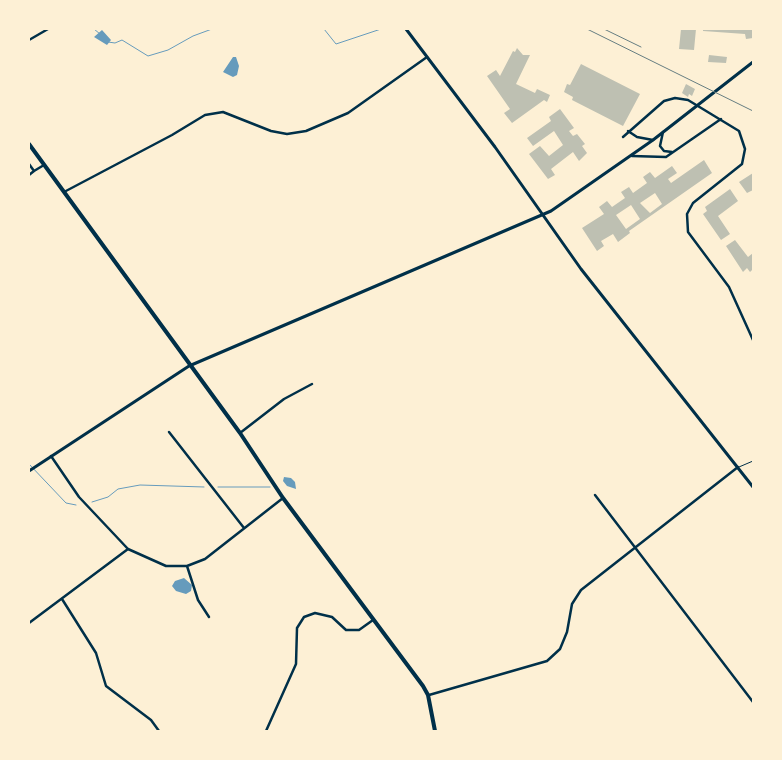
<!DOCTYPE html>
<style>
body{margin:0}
#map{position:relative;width:782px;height:760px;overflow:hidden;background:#fdf0d5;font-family:Commissioner,sans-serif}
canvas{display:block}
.frame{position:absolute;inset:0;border:30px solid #fdf0d5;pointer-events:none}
</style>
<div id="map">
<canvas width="782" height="760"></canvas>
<div class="frame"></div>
</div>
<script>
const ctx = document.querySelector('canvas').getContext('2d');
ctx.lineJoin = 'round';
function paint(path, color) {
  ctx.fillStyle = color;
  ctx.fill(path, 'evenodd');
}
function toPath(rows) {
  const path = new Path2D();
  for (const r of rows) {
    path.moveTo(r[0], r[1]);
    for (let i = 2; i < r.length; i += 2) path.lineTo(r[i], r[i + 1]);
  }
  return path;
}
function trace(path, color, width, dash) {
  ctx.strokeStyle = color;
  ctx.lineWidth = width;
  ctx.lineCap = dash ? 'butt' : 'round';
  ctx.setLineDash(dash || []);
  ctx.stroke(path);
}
paint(toPath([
 [102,30,111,40,107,45,94,37],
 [233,57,236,57,239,66,237,75,233,77,223,72],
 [284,477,291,478,295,482,296,489,287,486,283,481],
 [184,578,192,585,191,591,186,594,176,591,172,586,175,581]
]), '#669bbc');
trace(toPath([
 [94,29,100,34],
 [324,29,336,44,381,29],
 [108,42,115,43,122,40,148,56,168,50,193,36,212,29],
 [29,464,66,503,76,505],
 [218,487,270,487],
 [92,502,108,497,118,489,140,485,204,487]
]), '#669bbc', 1);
paint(toPath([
 [681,29,696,29,694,50,679,49],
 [703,29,753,29,753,38,746,39,745,34,703,31],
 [517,48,523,55,530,55,516,84,535,93,537,89,550,95,547,102,544,100,512,123,504,113,510,109,487,76,496,70,500,76,513,51,515,52],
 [709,55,727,57,726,63,708,62],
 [581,64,640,94,623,126,572,100,573,97,564,92,567,84,570,85],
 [686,84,695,89,692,96,689,94,688,97,682,93],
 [560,109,574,128,569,131,573,136,577,134,585,144,582,146,587,153,579,161,573,152,551,169,555,175,548,179,529,154,540,146,549,156,563,145,554,131,533,146,527,138,551,121,549,117],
 [704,160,712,173,629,231,630,233,618,242,613,234,601,241,604,246,597,251,582,228,604,214,599,207,607,201,612,207,625,198,621,192,629,187,633,193,647,183,643,177,650,172,655,178,672,166,677,173,668,179,671,183],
 [655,193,662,204,650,213,640,203],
 [631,205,640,219,626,229,616,215],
 [753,173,753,190,747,193,739,182],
 [730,189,738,201,718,216,730,234,721,240,703,214,707,211,705,207],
 [735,240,748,257,753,253,753,269,750,272,747,268,743,272,726,246]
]), '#bec0b2');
trace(toPath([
 [739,467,753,461]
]), '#003049', 1);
trace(toPath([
 [29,40,48,29],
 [628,131,637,137,653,140],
 [663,132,660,146,664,151,672,152],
 [623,137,664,101,675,98,688,100,739,131,745,149,742,164,693,203,687,214,688,232,729,287,753,340],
 [632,156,666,157,721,119],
 [29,164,34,171,44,165],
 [29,175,34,171],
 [64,192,172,135,205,115,223,112,271,131,287,134,306,131,348,113,427,57],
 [169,432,244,528],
 [240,433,284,399,312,384],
 [51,456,79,497,128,549,166,566,187,566,205,559,283,498],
 [595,495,753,702],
 [187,566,198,600,209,617],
 [62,599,96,653,106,686,151,720,159,731],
 [29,623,128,549],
 [429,695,547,661,560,649,567,632,572,604,581,590,738,467],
 [266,731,296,664,297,628,304,617,315,613,332,617,346,630,359,630,373,620]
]), '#003049', 2.5);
trace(toPath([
 [406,29,495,147,581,269,753,487]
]), '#003049', 3);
trace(toPath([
 [29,471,189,366,551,211,653,140,753,62]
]), '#003049', 3);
trace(toPath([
 [29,144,240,433,283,498,423,686,428,695,435,731]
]), '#003049', 4);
trace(toPath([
 [587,29,753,111],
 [604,29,641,47]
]), '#657d81', 1);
</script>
